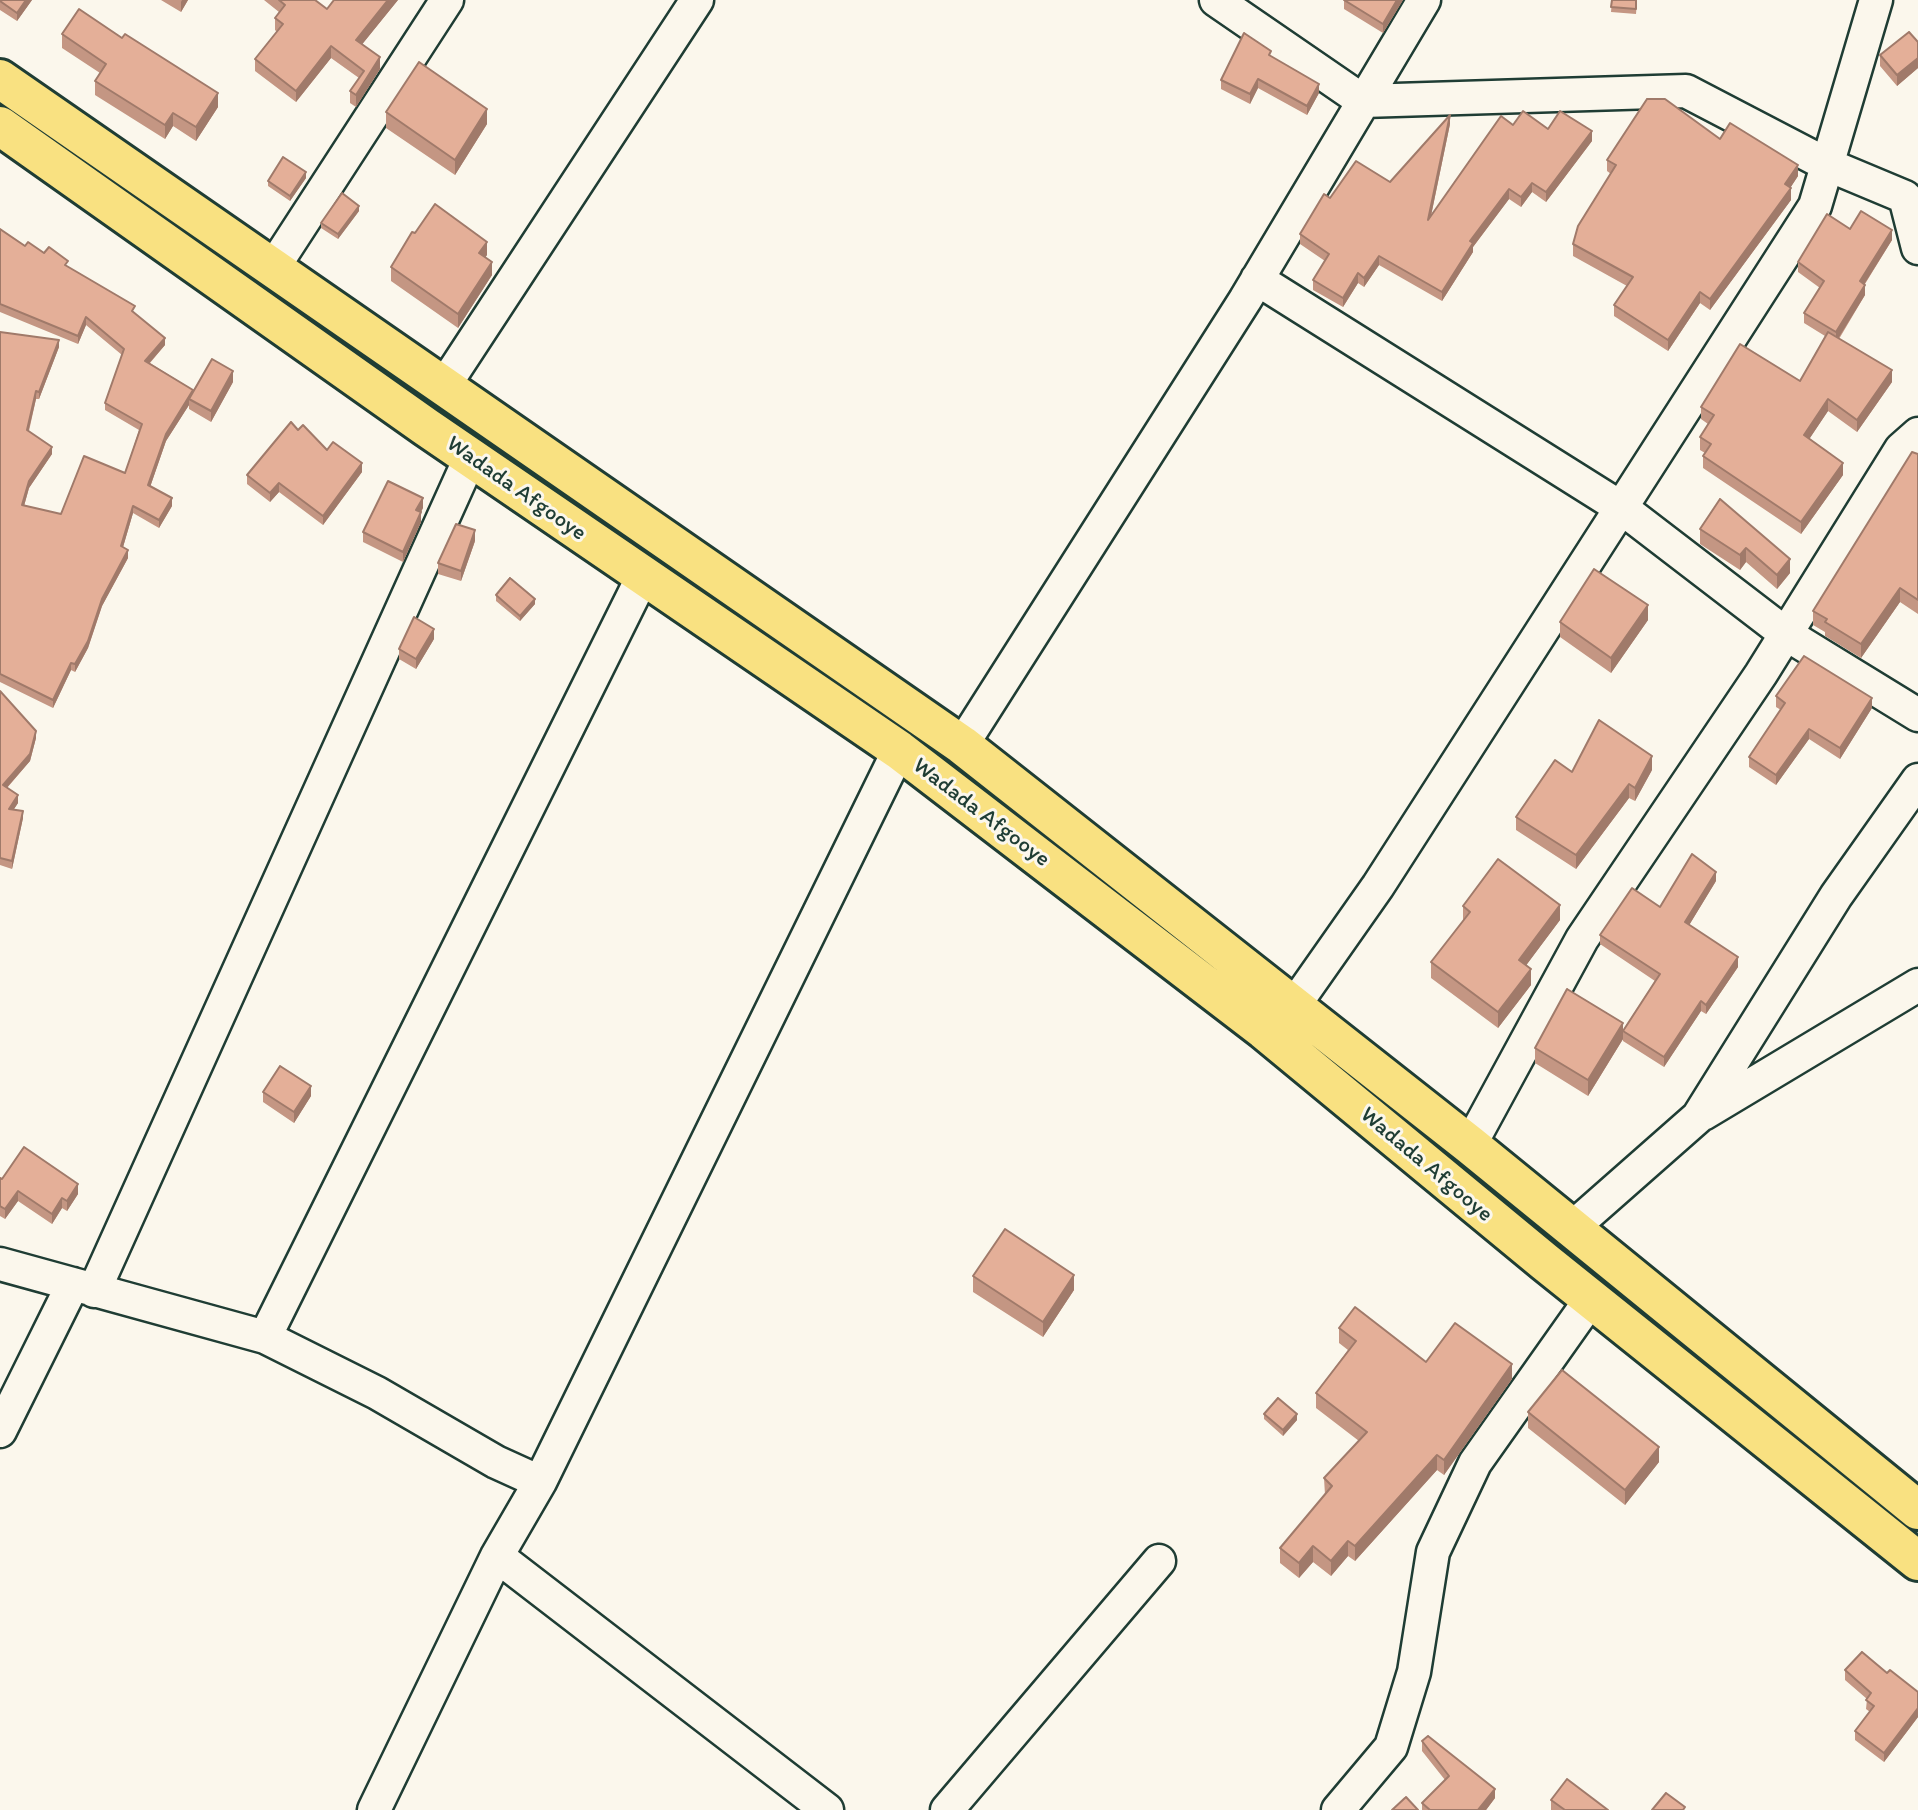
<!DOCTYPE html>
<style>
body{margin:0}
canvas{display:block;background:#fbf7ec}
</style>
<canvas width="1918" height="1810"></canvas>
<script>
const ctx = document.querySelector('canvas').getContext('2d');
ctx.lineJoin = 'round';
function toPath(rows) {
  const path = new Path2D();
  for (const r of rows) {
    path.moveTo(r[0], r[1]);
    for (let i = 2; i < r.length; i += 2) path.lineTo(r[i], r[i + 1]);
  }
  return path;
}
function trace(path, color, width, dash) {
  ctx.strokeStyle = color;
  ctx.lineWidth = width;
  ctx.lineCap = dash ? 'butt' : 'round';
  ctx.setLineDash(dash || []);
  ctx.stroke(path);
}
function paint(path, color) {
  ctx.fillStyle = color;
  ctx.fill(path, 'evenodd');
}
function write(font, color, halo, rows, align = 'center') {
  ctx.font = font + ' Itim,sans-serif';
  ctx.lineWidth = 6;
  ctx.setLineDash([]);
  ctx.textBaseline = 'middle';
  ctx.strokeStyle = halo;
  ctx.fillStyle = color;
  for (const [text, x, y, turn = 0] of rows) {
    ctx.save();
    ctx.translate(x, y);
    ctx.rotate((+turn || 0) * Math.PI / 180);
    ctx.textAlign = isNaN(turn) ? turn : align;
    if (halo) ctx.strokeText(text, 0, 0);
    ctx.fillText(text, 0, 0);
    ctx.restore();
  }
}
const street = toPath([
 [1216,0,1363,101,1686,91,1826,164,1905,197,1918,248],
 [273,268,447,0],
 [1257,279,1623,509,1786,634,1918,715],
 [444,386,697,0],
 [962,745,1245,300,1424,0],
 [1293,1007,1378,886,1815,206,1876,0],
 [1703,1114,1918,985],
 [1470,1145,1582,939,1761,674,1901,449,1918,434],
 [1572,1228,1698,1117,1836,896,1918,780],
 [0,1264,265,1337,377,1393,496,1462,540,1482],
 [94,1291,471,456],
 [265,1337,643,576],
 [0,1431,73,1284],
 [497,1556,827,1810],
 [374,1810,497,1556,540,1482,899,750],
 [947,1810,1159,1561],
 [1338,1810,1391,1747,1414,1672,1433,1552,1475,1463,1591,1299]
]);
const highway = toPath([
 [0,79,962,745,1470,1145,1918,1510],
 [0,126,426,427,899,750,1264,1030,1545,1262,1918,1561]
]);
trace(street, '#1f3d34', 37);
trace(highway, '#1f3d34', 44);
trace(street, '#fbf7ec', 32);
trace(highway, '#f9e181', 38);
paint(toPath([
 [0,0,32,0,17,21,0,10],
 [161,0,188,0,181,12],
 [264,0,315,0,327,9,398,0,362,44,380,69,356,107,350,103,350,91,359,78,331,58,296,102,255,71,255,59,277,32,275,30,275,18,279,12],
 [1344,0,1403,0,1383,33,1344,9],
 [1612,0,1637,0,1636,14,1611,12],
 [62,34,218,107,196,141,173,126,165,139,95,95,95,81,100,73,62,48],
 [1918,42,1918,68,1897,86,1880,66,1880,55],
 [1271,56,1319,93,1307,115,1258,88,1250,104,1221,89,1221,80],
 [386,112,487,124,455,175,386,128],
 [1450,124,1431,216,1513,125,1548,129,1592,141,1546,202,1532,192,1521,207,1509,199,1473,247,1473,252,1442,301,1379,265,1364,287,1358,283,1343,307,1313,290,1313,280,1325,261,1300,244,1300,234,1330,198,1390,182],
 [1720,139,1798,176,1790,188,1791,200,1710,310,1700,303,1668,351,1614,316,1614,305,1627,286,1573,256,1573,244,1611,174,1607,171,1607,160],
 [306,178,290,201,268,186,268,181],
 [359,211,338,239,321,228,321,223],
 [0,229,25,246,44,253,68,267,135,313,165,345,150,363,193,390,233,382,211,422,189,409,189,405,166,441,150,487,172,506,159,528,133,513,123,547,128,558,102,606,88,648,75,672,71,670,53,708,0,682,0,332,59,347,39,399,36,399,29,431,52,454,29,488,24,506,61,514,125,473,139,430,105,410,105,403,122,355,86,325,78,344,0,312],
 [1850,229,1892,240,1865,284,1865,295,1839,339,1892,382,1857,432,1828,411,1809,439,1843,475,1801,534,1703,468,1703,456,1705,453,1700,450,1700,437,1708,424,1701,419,1701,407,1800,381,1825,336,1804,323,1804,313,1820,288,1798,272,1798,262],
 [487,255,485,257,492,275,458,328,391,281,391,267],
 [298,430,362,472,323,525,279,492,270,502,247,484,247,475],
 [1918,454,1918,614,1900,602,1861,658,1825,636,1825,632,1813,625,1813,611],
 [1720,499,1790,573,1777,589,1746,562,1740,570,1700,544,1700,529],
 [423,508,421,512,421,522,403,562,363,542,363,532],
 [475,541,461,581,438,574,438,563],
 [496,595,535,604,520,621,496,601],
 [1648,620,1611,673,1560,637,1560,622],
 [434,639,416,669,399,659,399,649],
 [0,691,36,738,30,761,7,788,18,803,13,810,23,818,12,869,0,865],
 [1776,696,1872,708,1840,759,1809,739,1776,785,1749,767,1749,757,1781,710,1776,707],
 [1652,770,1635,801,1629,798,1576,869,1516,830,1516,817],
 [1716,881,1689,925,1738,967,1706,1014,1701,1011,1664,1067,1623,1041,1623,1039,1588,1096,1535,1063,1535,1048,1623,1030,1655,981,1600,944,1600,935],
 [1463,906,1560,920,1526,965,1531,985,1498,1028,1431,978,1431,962,1463,921],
 [263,1092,311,1096,294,1123,263,1102],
 [0,1178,78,1194,67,1211,62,1208,52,1224,18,1201,5,1219,0,1216],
 [973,1276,1074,1290,1043,1337,973,1292],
 [1339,1328,1426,1362,1512,1379,1444,1475,1437,1470,1355,1561,1348,1556,1331,1576,1313,1562,1299,1578,1280,1563,1280,1548,1325,1495,1324,1478,1359,1441,1316,1408,1316,1393,1348,1350,1339,1343],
 [1528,1412,1659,1462,1625,1505,1528,1428],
 [1264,1414,1297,1420,1283,1436,1264,1419],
 [1845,1670,1887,1673,1918,1692,1918,1717,1884,1762,1855,1740,1855,1731,1870,1712,1866,1709,1867,1699,1845,1680],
 [1422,1741,1495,1798,1486,1810,1422,1810,1422,1803,1445,1780,1422,1751],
 [1551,1800,1608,1810,1551,1810]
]), '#c49683');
paint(toPath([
 [26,0,32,0,17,21,17,13],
 [182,0,188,0,181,12,181,2],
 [388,0,398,0,356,52,356,40],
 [1397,0,1403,0,1383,33,1383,24],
 [331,46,331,58,296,102,296,91],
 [380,57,380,69,356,107,356,95],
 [1918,58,1918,68,1897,86,1897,75],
 [1258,79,1258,88,1250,104,1250,94],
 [1319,84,1319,93,1307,115,1307,106],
 [218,93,218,107,196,141,196,127],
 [487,109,487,124,455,175,455,160],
 [173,113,173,126,165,139,165,125],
 [1450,115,1450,124,1428,230,1428,220],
 [1592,131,1592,141,1546,202,1546,192],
 [1798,165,1798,176,1785,196,1785,184],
 [306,172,306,178,290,201,290,196],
 [1532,183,1532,192,1521,207,1521,197],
 [1791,188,1791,200,1710,310,1710,299],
 [1509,189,1509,199,1473,247,1473,252,1442,301,1442,292,1470,241],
 [359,206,359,211,338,239,338,234],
 [1892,230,1892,240,1860,291,1860,281],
 [487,242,487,255,479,267,479,253],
 [1379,256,1379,265,1364,287,1364,278],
 [492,262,492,275,458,328,458,314],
 [1358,273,1358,283,1343,307,1343,298],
 [1865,285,1865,295,1836,342,1836,332],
 [1700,292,1700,303,1668,351,1668,340],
 [86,317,86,325,78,344,78,336],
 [165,338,165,345,145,368,145,361],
 [59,340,59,347,39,399,39,392],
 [1892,370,1892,382,1857,432,1857,420],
 [233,371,233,382,211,422,211,411],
 [193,390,189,399,189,405,166,441,148,493,148,485,166,434],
 [36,391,36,399,27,437,27,430],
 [1828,399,1828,411,1804,447,1804,435],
 [52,447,52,454,29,488,22,513,22,505,29,481],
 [362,463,362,472,323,525,323,516],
 [1843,463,1843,475,1801,534,1801,522],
 [279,483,279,492,270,502,270,493],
 [172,498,172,506,159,528,159,520],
 [423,498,423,508,416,521,416,510],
 [133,506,133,513,121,554,121,546],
 [421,512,421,522,403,562,403,552],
 [475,530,475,541,461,581,461,571],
 [1746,548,1746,562,1740,570,1740,555],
 [128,550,128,558,102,606,88,648,75,672,75,664,102,599],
 [1790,559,1790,573,1777,589,1777,575],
 [1900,588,1900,602,1861,658,1861,644],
 [535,599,535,604,520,621,520,616],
 [1648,605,1648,620,1611,673,1611,658],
 [434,629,434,639,416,669,416,659],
 [71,663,71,670,53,708,53,700],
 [1872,698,1872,708,1840,759,1840,748],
 [1809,729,1809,739,1776,785,1776,775],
 [36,731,36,738,30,761,3,792,3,785],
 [1652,756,1652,770,1635,801,1635,788],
 [1629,784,1629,798,1576,869,1576,855],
 [18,795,18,803,9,817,9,809],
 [23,811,23,818,12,869,12,861],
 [1716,872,1716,881,1685,932,1685,922],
 [1560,905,1560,920,1519,975,1519,960],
 [1738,957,1738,967,1706,1014,1706,1005],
 [1531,969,1531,985,1498,1028,1498,1012],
 [1701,1001,1701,1011,1664,1067,1664,1057],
 [1623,1023,1623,1039,1588,1096,1588,1080],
 [311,1086,311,1096,294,1123,294,1112],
 [78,1184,78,1194,67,1211,67,1201],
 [18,1191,18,1201,5,1219,5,1209],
 [62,1198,62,1208,52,1224,52,1214],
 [1074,1275,1074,1290,1043,1337,1043,1322],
 [1512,1364,1512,1379,1444,1475,1444,1460],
 [1297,1414,1297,1420,1283,1436,1283,1430],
 [1659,1447,1659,1462,1625,1505,1625,1490],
 [1437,1455,1437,1470,1355,1561,1355,1546],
 [1348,1541,1348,1556,1331,1576,1331,1561],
 [1313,1546,1313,1562,1299,1578,1299,1563],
 [1918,1708,1918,1717,1884,1762,1884,1753],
 [1495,1789,1495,1798,1486,1810,1478,1810]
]), '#a07a6a');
const building = toPath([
 [0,0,26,0,17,13,0,1,0,0],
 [279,0,315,0,327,9,334,0,388,0,356,40,380,57,356,95,350,91,364,71,331,46,296,91,255,59,283,24,275,18,285,5,279,0],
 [1344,0,1397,0,1383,24,1344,0],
 [1612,0,1636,0,1636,9,1611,7,1612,0],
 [79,9,122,38,125,34,218,93,196,127,173,113,165,125,95,81,106,64,62,34,79,9],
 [1909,32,1918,42,1918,58,1897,75,1880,55,1909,32],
 [1244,33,1271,51,1269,55,1319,84,1307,106,1258,79,1250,94,1221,80,1244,33],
 [419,62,487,109,455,160,386,112,419,62],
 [1647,99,1665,99,1720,139,1730,123,1798,165,1785,184,1791,188,1710,299,1700,292,1668,340,1614,305,1633,277,1573,244,1578,226,1616,165,1607,160,1647,99],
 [1523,111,1548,129,1560,111,1592,131,1546,192,1532,183,1521,197,1509,189,1470,241,1473,243,1442,292,1379,256,1364,278,1358,273,1343,298,1313,280,1329,254,1300,234,1324,194,1330,198,1356,161,1390,182,1450,115,1428,220,1501,116,1513,125,1523,111],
 [283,157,306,172,290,196,268,181,283,157],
 [342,193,359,206,338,234,321,223,342,193],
 [435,204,487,242,479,253,492,262,458,314,391,267,412,232,415,233,435,204],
 [1861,211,1892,230,1860,281,1865,285,1836,332,1804,313,1824,281,1798,262,1827,214,1850,229,1861,211],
 [0,229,25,246,28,242,44,253,49,247,68,261,65,265,135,306,132,311,165,338,145,361,193,390,166,434,148,485,172,498,159,520,133,506,121,546,128,550,102,599,88,641,75,664,71,663,53,700,0,674,0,332,59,340,39,392,36,391,27,430,52,447,29,481,22,505,61,514,84,456,125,473,142,424,105,403,124,349,86,317,78,336,0,304,0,229],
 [1828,332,1892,370,1857,420,1828,399,1804,435,1843,463,1801,522,1703,456,1711,444,1700,437,1714,415,1701,407,1740,344,1800,381,1828,332],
 [212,359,233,371,211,411,189,399,212,359],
 [291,422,298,430,303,425,327,450,333,442,362,463,323,516,279,483,270,493,247,475,291,422],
 [1912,452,1918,454,1918,600,1900,588,1861,644,1825,622,1827,619,1813,611,1912,452],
 [388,481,423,498,416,510,421,512,403,552,363,532,388,481],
 [1720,499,1790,559,1777,575,1746,548,1740,555,1700,529,1720,499],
 [456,524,475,530,461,571,438,563,456,524],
 [1594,569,1648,605,1611,658,1560,622,1594,569],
 [510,578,535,599,520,616,496,595,510,578],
 [414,617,434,629,416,659,399,649,414,617],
 [1804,656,1872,698,1840,748,1809,729,1776,775,1749,757,1785,703,1776,696,1804,656],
 [0,691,36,731,30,754,3,785,18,795,9,809,23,811,12,861,0,858,0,691],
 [1599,720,1652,756,1635,788,1629,784,1576,855,1516,817,1555,760,1572,772,1599,720],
 [1692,854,1716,872,1685,922,1738,957,1706,1005,1701,1001,1664,1057,1623,1031,1660,974,1600,935,1632,888,1660,907,1692,854],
 [1498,859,1560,905,1519,960,1531,969,1498,1012,1431,962,1470,912,1463,906,1498,859],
 [1567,989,1623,1023,1588,1080,1535,1048,1567,989],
 [280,1066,311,1086,294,1112,263,1092,280,1066],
 [24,1147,78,1184,67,1201,62,1198,52,1214,18,1191,5,1209,0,1206,0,1178,2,1179,24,1147],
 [1005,1229,1074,1275,1043,1322,973,1276,1005,1229],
 [1355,1307,1426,1362,1455,1323,1512,1364,1444,1460,1437,1455,1355,1546,1348,1541,1331,1561,1313,1546,1299,1563,1280,1548,1332,1486,1324,1478,1367,1432,1316,1393,1356,1341,1339,1328,1355,1307],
 [1562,1370,1659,1447,1625,1490,1528,1412,1562,1370],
 [1278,1398,1297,1414,1283,1430,1264,1414,1278,1398],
 [1862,1652,1887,1673,1890,1670,1918,1692,1918,1708,1884,1753,1855,1731,1874,1706,1866,1700,1871,1693,1845,1670,1862,1652],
 [1428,1736,1495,1789,1478,1810,1430,1810,1422,1803,1449,1776,1422,1741,1428,1736],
 [1567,1779,1608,1810,1565,1810,1551,1800,1567,1779],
 [1666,1793,1685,1807,1683,1810,1652,1810,1666,1793],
 [1406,1797,1418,1810,1392,1810,1406,1797]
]);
paint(building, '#e4af98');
trace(building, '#a07a6a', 2);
write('23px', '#1f3d34', '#fbf7ec', [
 ["Wadada Afgooye",516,489,35],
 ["Wadada Afgooye",981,813,37],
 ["Wadada Afgooye",1426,1165,40]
]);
</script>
